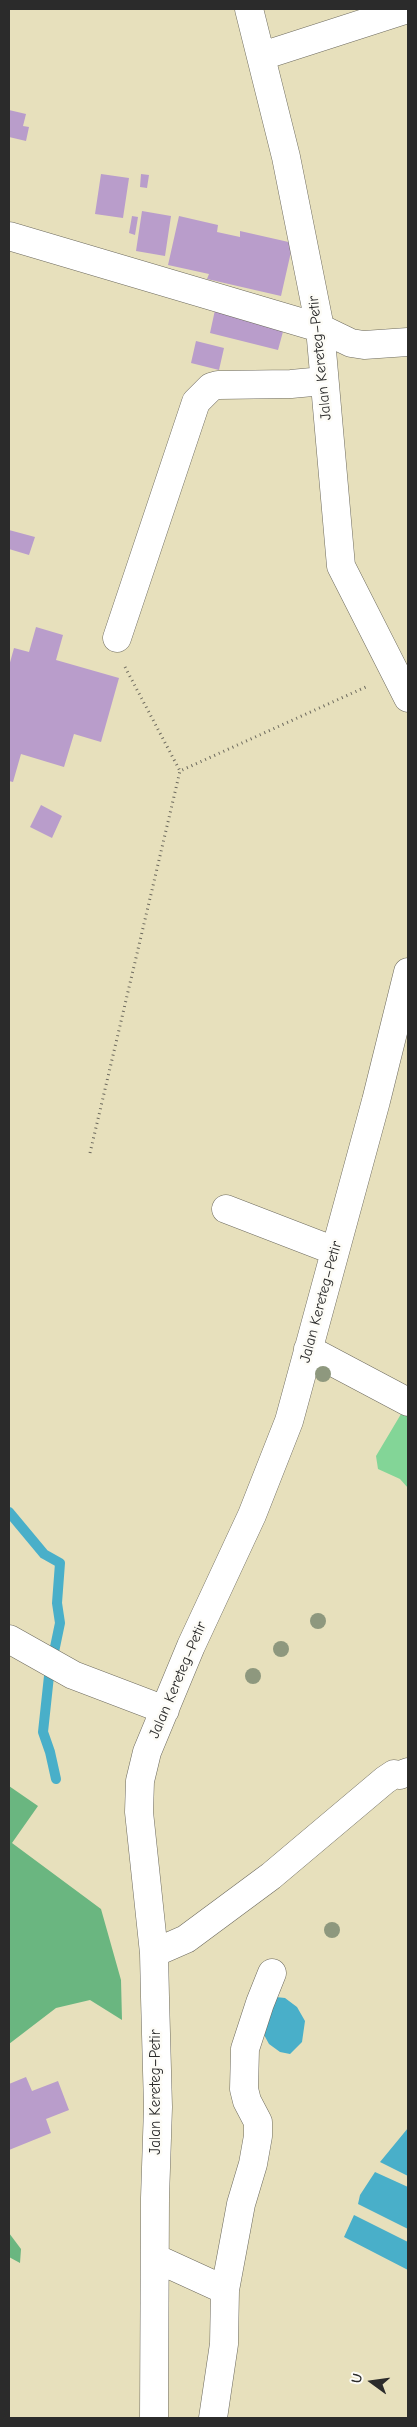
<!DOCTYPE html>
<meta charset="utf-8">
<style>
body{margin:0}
#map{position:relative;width:417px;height:2427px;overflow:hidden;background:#e7e0bc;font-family:"Comic Neue",sans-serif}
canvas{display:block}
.frame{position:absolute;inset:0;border:10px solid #2b2b2b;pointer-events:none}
.north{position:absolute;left:347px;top:2357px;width:50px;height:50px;-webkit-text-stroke:4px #fdfcf7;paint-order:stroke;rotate:284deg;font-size:14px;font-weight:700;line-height:20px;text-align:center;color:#2b2b2b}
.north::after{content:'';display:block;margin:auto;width:18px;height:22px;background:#2b2b2b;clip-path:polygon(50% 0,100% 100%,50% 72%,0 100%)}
</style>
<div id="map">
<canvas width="417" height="2427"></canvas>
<div class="frame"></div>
<div class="north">U</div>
</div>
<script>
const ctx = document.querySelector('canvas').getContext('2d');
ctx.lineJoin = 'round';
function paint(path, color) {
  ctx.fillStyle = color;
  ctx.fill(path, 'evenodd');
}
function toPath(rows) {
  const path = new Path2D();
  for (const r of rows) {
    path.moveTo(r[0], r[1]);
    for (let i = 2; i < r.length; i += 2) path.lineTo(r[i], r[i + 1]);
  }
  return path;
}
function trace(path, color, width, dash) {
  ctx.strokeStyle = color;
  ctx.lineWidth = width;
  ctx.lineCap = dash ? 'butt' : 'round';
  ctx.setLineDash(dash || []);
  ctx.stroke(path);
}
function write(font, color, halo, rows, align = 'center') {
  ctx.font = font + ' "Comic Neue",sans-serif';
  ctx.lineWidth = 5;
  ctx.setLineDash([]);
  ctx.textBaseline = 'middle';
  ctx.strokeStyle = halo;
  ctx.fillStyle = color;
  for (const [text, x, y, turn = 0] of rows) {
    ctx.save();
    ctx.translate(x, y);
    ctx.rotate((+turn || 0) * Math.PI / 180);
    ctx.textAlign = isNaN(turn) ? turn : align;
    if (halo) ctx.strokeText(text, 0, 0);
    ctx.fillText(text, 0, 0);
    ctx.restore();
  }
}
paint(toPath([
 [404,1409,408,1412,408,1488,400,1479,378,1469,376,1456]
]), '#83d597');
paint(toPath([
 [9,1786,38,1806,12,1843,101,1909,121,1980,122,2020,90,2000,56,2008,9,2044],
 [9,2233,21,2249,20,2263,9,2257]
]), '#6ab680');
paint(toPath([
 [276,1997,285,1998,297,2007,305,2021,302,2042,290,2054,280,2052,269,2044,263,2033],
 [408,2128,408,2176,380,2162],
 [375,2172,408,2187,408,2229,358,2204,360,2195],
 [354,2215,408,2242,408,2270,344,2237]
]), '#49afc9');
trace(toPath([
 [9,1512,44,1554,60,1563,57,1603,60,1623,49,1676,43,1732,50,1752,56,1779]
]), '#49afc9', 10);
paint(toPath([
 [9,110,26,114,23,126,29,127,26,141,9,137],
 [101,174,129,178,123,218,95,214],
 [141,174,149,175,147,188,140,187],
 [142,211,171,216,165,256,136,251],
 [132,216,138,217,135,235,129,233],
 [179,216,218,225,217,232,240,237,240,231,293,243,281,296,207,279,209,274,168,265],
 [215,310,284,328,278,350,210,333],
 [196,341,224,348,219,370,191,363],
 [9,530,35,537,29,555,9,549],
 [36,627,63,635,56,660,119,678,101,742,74,734,64,767,21,754,13,782,9,781,9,666,14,648,29,652],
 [41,805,62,816,52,838,30,827],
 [26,2077,32,2091,58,2081,69,2110,46,2119,51,2133,9,2150,9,2084]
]), '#b99dcb');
const minor = toPath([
 [249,9,286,157,320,328,341,566,408,698],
 [262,56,408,9],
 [9,236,320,328,351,343,364,345,408,342],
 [117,638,196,402,211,387,218,385,291,384,323,381],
 [226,1209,335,1251],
 [308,1349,408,1402],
 [9,1639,73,1675,165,1710],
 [154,1953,186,1939,271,1876,385,1780,394,1774,400,1775,408,1772],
 [155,2258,225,2290,224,2344,213,2418],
 [225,2290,241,2204,253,2164,258,2136,258,2122,247,2101,244,2089,245,2049,260,2003,272,1973],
 [154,2418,155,2198,158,2107,155,1997,154,1953,139,1812,140,1781,147,1752,191,1646,252,1515,289,1421,376,1101,408,972]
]);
trace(minor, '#6d6a5e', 29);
trace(toPath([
 [125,667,180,771],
 [90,1153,180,771,368,686]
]), '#6d6a5e', 3, [1, 4]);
trace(minor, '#fff', 28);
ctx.fillStyle = '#8e987e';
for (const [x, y] of [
 [323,1374],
 [318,1621],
 [281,1649],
 [253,1676],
 [332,1930]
]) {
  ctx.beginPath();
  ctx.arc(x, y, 8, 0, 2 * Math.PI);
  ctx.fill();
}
write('15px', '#2b2b2b', '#fdfcf7', [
 ["Jalan Kereteg–Petir",320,358,-96],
 ["Jalan Kereteg–Petir",321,1302,-75],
 ["Jalan Kereteg–Petir",178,1680,-67],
 ["Jalan Kereteg–Petir",156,2092,-90]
]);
</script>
